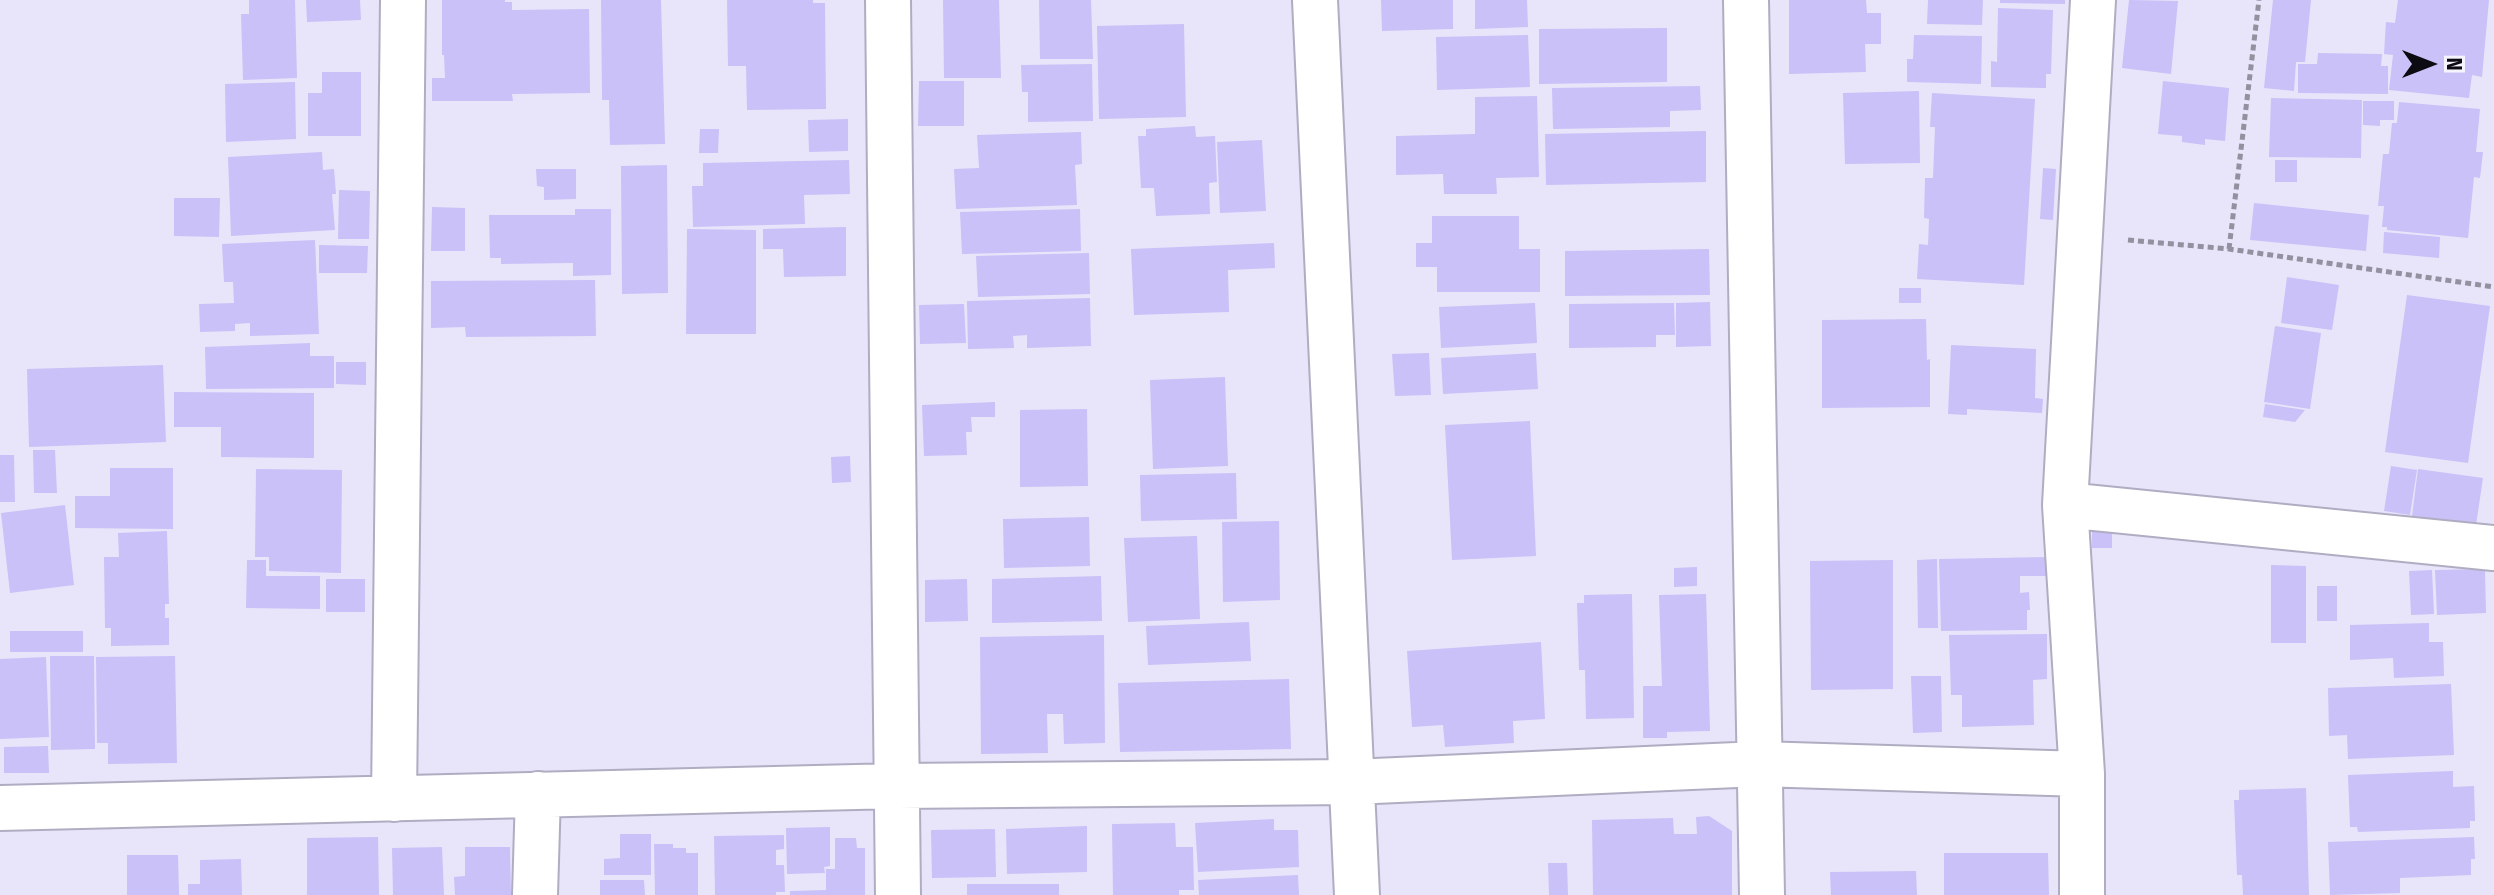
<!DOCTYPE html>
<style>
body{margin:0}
#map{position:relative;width:2494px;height:895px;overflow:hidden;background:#e8e5fa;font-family:"Fira Sans Condensed",sans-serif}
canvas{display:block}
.north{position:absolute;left:2390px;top:24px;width:80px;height:80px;-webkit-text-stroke:6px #f5f4fd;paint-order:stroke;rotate:90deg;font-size:22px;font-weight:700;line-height:32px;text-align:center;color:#0c0b11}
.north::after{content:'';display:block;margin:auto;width:28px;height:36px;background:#0c0b11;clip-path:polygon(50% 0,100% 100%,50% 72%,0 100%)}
</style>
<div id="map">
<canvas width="2494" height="895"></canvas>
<div class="north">N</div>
</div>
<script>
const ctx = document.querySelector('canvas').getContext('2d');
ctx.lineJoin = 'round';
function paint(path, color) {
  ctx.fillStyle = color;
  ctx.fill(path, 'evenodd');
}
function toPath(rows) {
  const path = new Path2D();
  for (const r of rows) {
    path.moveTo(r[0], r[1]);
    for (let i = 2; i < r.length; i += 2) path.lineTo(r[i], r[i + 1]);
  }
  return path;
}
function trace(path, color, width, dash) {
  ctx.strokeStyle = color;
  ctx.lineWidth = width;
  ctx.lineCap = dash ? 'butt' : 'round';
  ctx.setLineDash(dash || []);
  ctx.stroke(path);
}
paint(toPath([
 [249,0,295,0,297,78,243,80,241,14,249,14],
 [306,0,360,0,361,20,307,22],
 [442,0,505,0,505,2,512,2,512,10,589,9,590,93,512,94,513,101,432,101,432,78,445,78,444,55,442,55],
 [601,0,661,0,665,144,610,145,609,100,602,100],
 [727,0,813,0,813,3,825,3,826,109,747,110,746,66,728,66],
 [943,0,999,0,1001,78,944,78],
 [1039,0,1091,0,1093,59,1040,59],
 [1381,0,1453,0,1453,29,1382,31],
 [1475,0,1527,0,1528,27,1475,29],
 [1789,0,1866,0,1867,13,1881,13,1881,44,1865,44,1866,72,1789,74],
 [1928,0,1983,0,1982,25,1927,24],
 [2000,0,2065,0,2065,4,2000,3],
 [2129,0,2178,1,2171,74,2122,68],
 [2273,0,2311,0,2305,62,2296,62,2294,91,2264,88],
 [2398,0,2489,0,2482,77,2472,75,2469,98,2389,90,2393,55,2384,54,2386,22,2395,23],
 [1998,8,2053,10,2051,74,2046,74,2046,88,1991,87,1991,61,1997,62],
 [1184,24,1186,117,1099,119,1097,26],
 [1667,28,1667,82,1539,84,1539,29],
 [1528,35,1530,87,1437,90,1436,37],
 [1914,35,1982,36,1981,84,1907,82,1907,59,1913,59],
 [2318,53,2382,54,2381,66,2388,66,2388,94,2298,93,2298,64,2317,64],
 [1092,64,1093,121,1028,122,1028,92,1022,92,1021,65],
 [322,72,361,72,361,136,308,136,308,93,322,93],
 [919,81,964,81,964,126,918,126],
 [2163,81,2229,88,2225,141,2205,139,2205,145,2182,142,2182,136,2158,134],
 [295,82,296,139,226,142,225,84],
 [1700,86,1701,110,1670,111,1670,127,1553,129,1552,88],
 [1919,91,1920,163,1845,164,1843,93],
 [1932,93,2035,99,2024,285,1917,279,1919,244,1928,245,1929,219,1924,218,1925,178,1933,178,1935,127,1930,127],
 [1537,96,1539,177,1496,178,1497,194,1444,194,1443,174,1396,175,1396,136,1475,134,1475,97],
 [2271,98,2362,100,2361,158,2269,157],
 [2363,101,2394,101,2394,120,2380,120,2380,126,2363,125],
 [2399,102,2480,109,2476,152,2483,152,2480,178,2474,177,2468,238,2387,230,2387,227,2382,227,2384,206,2378,206,2383,154,2389,154,2392,123,2397,123],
 [848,119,848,151,809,152,808,120],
 [1195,126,1196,137,1215,136,1217,182,1209,183,1210,214,1156,216,1154,188,1141,188,1138,136,1146,136,1146,129],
 [700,129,719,129,718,153,699,153],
 [1706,131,1706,182,1546,185,1545,134],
 [1081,132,1082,164,1075,165,1077,205,956,209,954,169,979,168,977,135],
 [1262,140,1266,211,1220,213,1217,142],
 [322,152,323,170,334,169,336,194,332,194,335,230,231,236,228,157],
 [849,160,850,194,804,195,805,224,693,227,692,186,703,186,703,163],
 [2275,160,2297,160,2297,182,2275,182],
 [667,165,668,293,622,294,621,166],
 [2043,168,2056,169,2053,220,2040,219],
 [536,169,576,169,576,199,544,200,544,187,537,186],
 [339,190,370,191,369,239,338,239],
 [174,198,220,198,219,237,174,236],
 [2254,203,2369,215,2366,251,2250,240],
 [432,207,465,208,465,251,431,251],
 [575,209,611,209,611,275,573,276,573,263,501,264,501,258,490,258,489,215,575,215],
 [1080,209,1081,251,962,254,960,212],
 [1432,216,1519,216,1519,249,1540,249,1540,292,1437,292,1437,267,1416,267,1416,243,1432,243],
 [846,227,846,276,784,277,783,249,763,249,763,229],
 [687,229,756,230,756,334,686,334],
 [2384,232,2440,237,2439,258,2383,253],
 [315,240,319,334,250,336,250,323,235,324,235,331,200,332,199,304,234,303,233,282,224,282,222,244],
 [1274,243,1275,268,1228,270,1229,312,1134,315,1131,249],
 [319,245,368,246,367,273,319,273],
 [1709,249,1710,295,1565,296,1565,251],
 [1089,253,1090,294,978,297,976,256],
 [2287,277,2339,285,2332,330,2281,323],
 [595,280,596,336,466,337,465,327,431,328,431,281],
 [1899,288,1921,288,1921,303,1899,303],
 [2407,295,2490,306,2468,463,2385,452],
 [1090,298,1091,346,1027,348,1027,335,1013,336,1014,348,968,349,967,301],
 [1710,302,1711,346,1676,347,1676,303],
 [1535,303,1537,343,1441,348,1439,307],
 [1674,303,1675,335,1656,335,1656,347,1569,348,1569,304],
 [964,304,966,343,920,344,919,305],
 [1926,319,1927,360,1930,359,1930,407,1822,408,1822,320],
 [2275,326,2321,333,2310,409,2264,402],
 [310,343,310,356,334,356,334,388,206,389,205,347],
 [1951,345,2036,349,2035,398,2043,399,2042,413,1967,409,1967,415,1948,414],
 [1429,353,1431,395,1395,396,1392,354],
 [1536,353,1538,389,1443,394,1441,358],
 [336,362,366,362,366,385,336,384],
 [163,365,166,442,29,447,27,369],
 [1225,377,1228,466,1153,469,1150,380],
 [174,392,314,393,314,458,221,457,221,427,174,427],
 [995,402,995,417,971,417,972,432,966,432,967,455,924,456,922,405],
 [2265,404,2305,410,2295,422,2263,417],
 [1087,409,1088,486,1020,487,1020,410],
 [1530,421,1536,556,1452,560,1445,425],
 [33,450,55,450,57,493,34,493],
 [0,455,14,455,15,502,0,502],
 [850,456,851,482,832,483,831,457],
 [2391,466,2417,470,2410,515,2384,511],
 [110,468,173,468,173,529,75,528,75,496,110,496],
 [256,469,342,470,341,573,269,571,269,557,255,557],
 [2418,469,2483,478,2476,525,2412,516],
 [1236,473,1237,519,1141,521,1140,475],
 [65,505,74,585,10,593,1,513],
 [1089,517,1090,566,1004,568,1003,519],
 [1279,521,1280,600,1223,602,1222,522],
 [167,531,169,604,165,604,165,618,169,618,169,645,111,646,111,628,105,628,104,557,119,557,118,533],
 [2092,532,2112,532,2112,548,2092,548],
 [1197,536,1200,619,1128,622,1124,538],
 [2047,557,2047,576,2020,576,2020,593,2029,592,2030,610,2027,610,2027,630,1941,631,1939,559],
 [1937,559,1938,628,1918,628,1917,560],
 [247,560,266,560,266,576,320,576,320,609,246,608],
 [1893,560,1893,689,1811,690,1810,561],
 [2271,565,2306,566,2306,643,2271,643],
 [1697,567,1697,586,1674,587,1674,568],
 [2485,569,2486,613,2437,615,2435,570],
 [2432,570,2434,614,2411,615,2409,571],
 [1101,576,1102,621,992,623,992,579],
 [326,579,365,579,365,612,326,612],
 [967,579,968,621,925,622,925,580],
 [2317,586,2337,586,2337,621,2317,621],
 [1632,594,1634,718,1586,719,1585,670,1579,670,1577,603,1584,603,1584,595],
 [1706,594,1710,731,1667,732,1667,738,1643,738,1643,686,1662,686,1659,595],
 [1249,622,1251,661,1148,665,1146,626],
 [2429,623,2429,642,2443,642,2444,676,2394,678,2393,658,2350,660,2350,625],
 [10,631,83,631,83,652,10,652],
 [2047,634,2047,679,2033,680,2034,725,1962,727,1962,695,1951,695,1949,635],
 [1104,635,1105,743,1064,744,1063,714,1047,714,1048,753,981,754,980,637],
 [1541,642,1545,719,1513,721,1514,743,1445,747,1443,725,1412,727,1407,651],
 [50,656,94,656,95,749,51,750],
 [175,656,177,763,108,764,108,743,97,743,96,657],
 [46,657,49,737,0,739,0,659],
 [1911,676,1941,676,1942,732,1913,733],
 [1289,679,1291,749,1120,752,1118,683],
 [2451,684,2454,755,2348,759,2347,735,2329,736,2328,688],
 [48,746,49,773,4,773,4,747],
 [2453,771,2453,787,2474,786,2475,821,2470,821,2470,828,2358,832,2357,827,2350,827,2348,775],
 [2306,788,2309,895,2243,895,2242,875,2237,875,2234,800,2239,800,2239,790],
 [1709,816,1732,831,1732,895,1593,895,1592,820,1673,818,1674,834,1697,834,1696,817],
 [1274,819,1274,830,1298,830,1299,867,1198,872,1195,823],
 [1175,823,1176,847,1193,847,1194,890,1179,890,1179,895,1113,895,1112,824],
 [1087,826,1087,872,1007,874,1006,829],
 [830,827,830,866,824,867,825,873,787,874,786,828],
 [995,829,996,877,932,878,931,830],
 [620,834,651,834,651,875,604,875,604,859,620,858],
 [784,835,784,849,776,850,776,865,784,865,785,892,776,892,776,895,715,895,714,836],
 [378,837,379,895,307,895,307,838],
 [2474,837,2475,859,2471,859,2471,875,2400,878,2400,893,2330,895,2328,842],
 [835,838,856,838,857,848,865,848,865,895,790,895,790,891,826,890,826,869,835,869],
 [654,844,673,844,673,848,686,848,686,853,698,853,698,895,655,895],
 [442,847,444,895,393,895,392,848],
 [465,847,510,847,511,895,455,895,454,877,465,876],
 [1944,853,2048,853,2049,895,1944,895],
 [127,855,178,855,179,895,127,895],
 [241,859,242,895,188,895,188,884,200,884,200,860],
 [1548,863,1567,863,1568,895,1549,895],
 [1916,871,1917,895,1831,895,1830,872],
 [1298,875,1299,895,1199,895,1198,880],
 [600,880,644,880,645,895,600,895],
 [967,884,1059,884,1059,895,967,895]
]), '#c9c1f8');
const minor = toPath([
 [888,0,898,895],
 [1315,0,1357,895],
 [1746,0,1762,895],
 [2065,505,2494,548],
 [394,799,403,0],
 [0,808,897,786,1352,782,1759,764,2082,774],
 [535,895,538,794],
 [2082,895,2082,774,2065,505,2093,0]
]);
trace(minor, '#afadc1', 48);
trace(toPath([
 [2128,240,2229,249,2494,287],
 [2229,249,2259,0]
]), '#93909f', 5, [6, 4]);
trace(minor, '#fff', 44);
</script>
